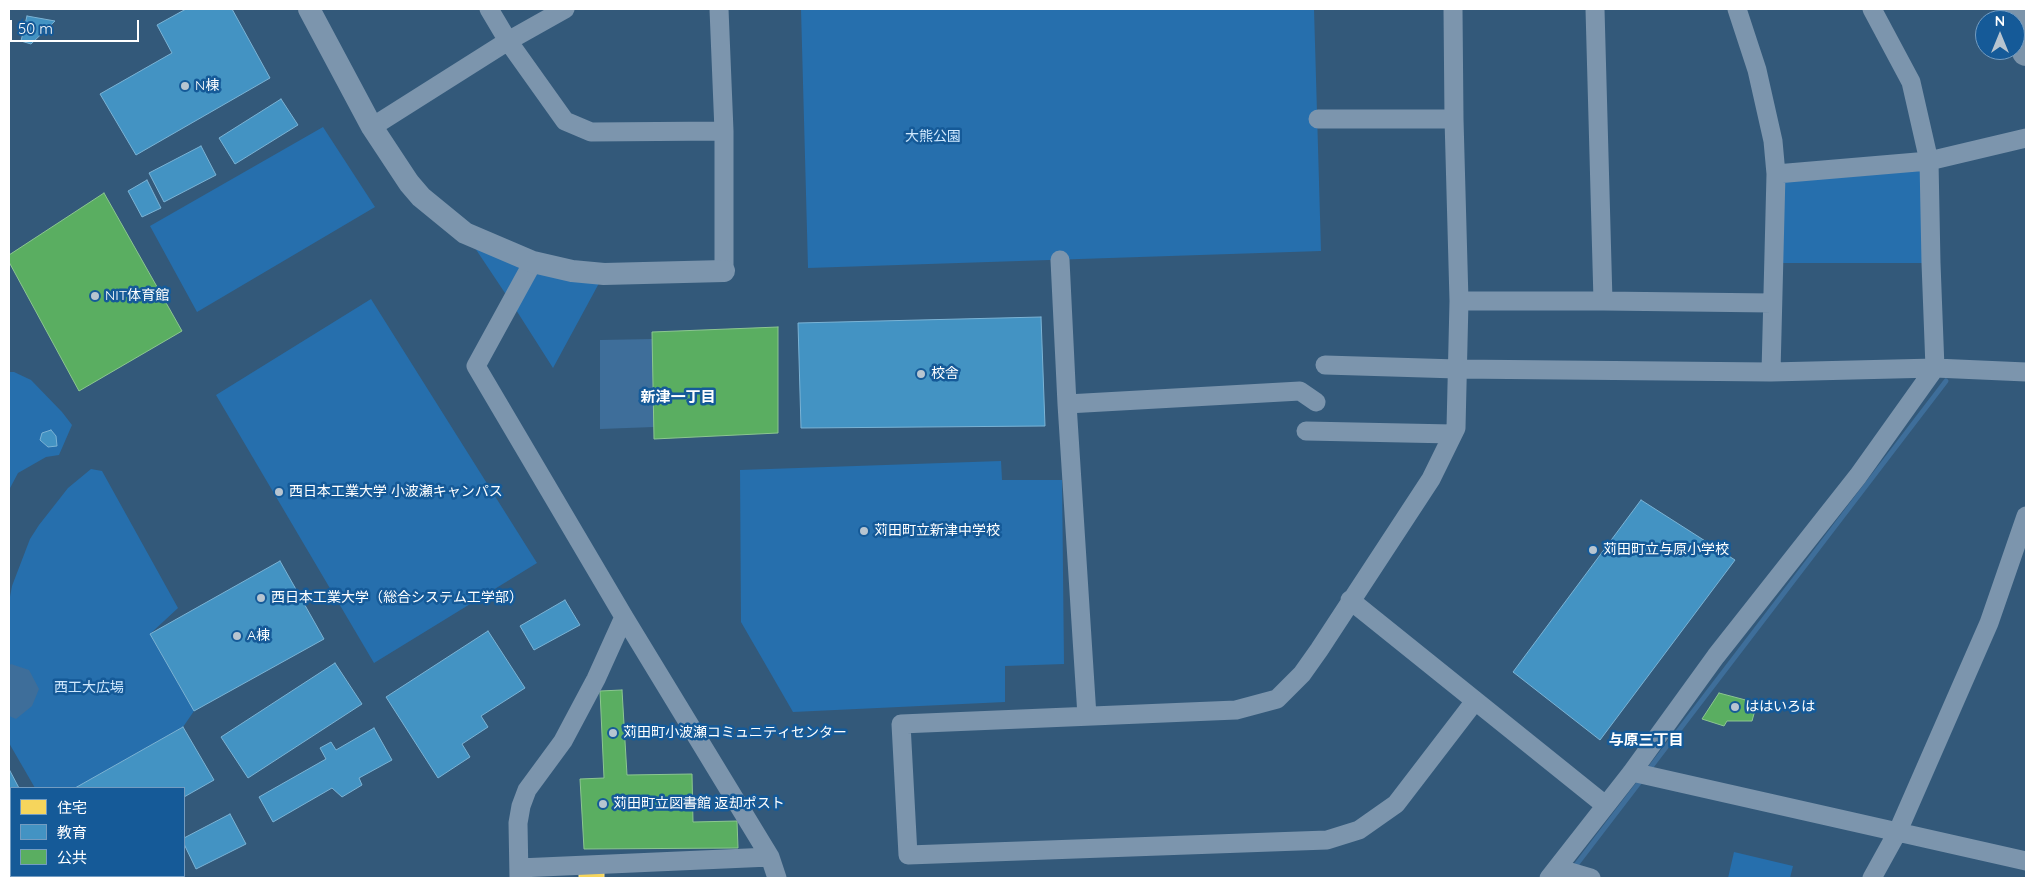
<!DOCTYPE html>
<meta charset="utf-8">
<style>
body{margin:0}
#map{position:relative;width:2035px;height:887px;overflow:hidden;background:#33597a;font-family:Quicksand,"Noto Sans JP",sans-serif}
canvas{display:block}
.frame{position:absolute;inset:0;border:10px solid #fff;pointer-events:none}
.legend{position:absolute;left:10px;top:787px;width:175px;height:90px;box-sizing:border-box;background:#155a98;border:1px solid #739cc1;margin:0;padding:6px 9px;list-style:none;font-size:15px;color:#fff}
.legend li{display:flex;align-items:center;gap:10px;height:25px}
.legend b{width:25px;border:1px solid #739cc1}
.north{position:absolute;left:1975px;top:10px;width:50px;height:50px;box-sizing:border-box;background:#155a98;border:1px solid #739cc1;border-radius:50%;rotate:0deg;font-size:14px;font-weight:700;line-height:20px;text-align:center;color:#fff}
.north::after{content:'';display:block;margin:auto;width:18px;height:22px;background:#b8c5d0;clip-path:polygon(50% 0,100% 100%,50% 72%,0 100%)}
.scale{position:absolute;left:10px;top:20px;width:129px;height:22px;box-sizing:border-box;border:2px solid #fff;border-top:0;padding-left:6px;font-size:15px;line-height:18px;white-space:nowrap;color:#fff;-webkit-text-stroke:4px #155a98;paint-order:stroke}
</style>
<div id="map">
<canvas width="2035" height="887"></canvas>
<div class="frame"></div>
<ul class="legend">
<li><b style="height:14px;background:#f6d55c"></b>住宅</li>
<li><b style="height:14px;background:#4393c3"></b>教育</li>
<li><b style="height:14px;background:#5aae61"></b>公共</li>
</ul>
<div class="north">N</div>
<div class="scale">50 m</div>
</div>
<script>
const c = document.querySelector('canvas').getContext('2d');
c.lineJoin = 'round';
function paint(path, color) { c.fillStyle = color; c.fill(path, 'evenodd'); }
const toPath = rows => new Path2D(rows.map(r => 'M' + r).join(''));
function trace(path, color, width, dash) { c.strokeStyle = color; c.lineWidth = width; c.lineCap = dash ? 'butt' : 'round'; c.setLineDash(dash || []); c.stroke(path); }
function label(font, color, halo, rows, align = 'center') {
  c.font = font + ' Quicksand,"Noto Sans JP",sans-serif'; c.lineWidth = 5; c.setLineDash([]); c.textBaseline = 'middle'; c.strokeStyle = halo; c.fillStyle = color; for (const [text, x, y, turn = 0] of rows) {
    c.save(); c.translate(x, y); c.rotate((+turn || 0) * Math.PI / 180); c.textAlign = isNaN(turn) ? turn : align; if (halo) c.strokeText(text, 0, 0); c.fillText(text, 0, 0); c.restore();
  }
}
paint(toPath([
 [801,9,1314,9,1321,251,808,268],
 [323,127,375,207,197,312,150,226],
 [1929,161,1931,263,1773,263,1776,174],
 [465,233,604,274,553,368,511,302],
 [371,299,537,563,374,663,216,395],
 [9,372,14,372,31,380,62,412,72,425,59,455,46,457,18,473,9,490],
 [1001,461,1002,480,1062,480,1064,664,1005,666,1005,702,793,712,741,622,740,470],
 [91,469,102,471,178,608,150,634,194,711,183,727,75,788,35,788,9,743,9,602,12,586,30,539,39,525,68,488],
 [1734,852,1793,866,1790,878,1728,878]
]), '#266fad');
paint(toPath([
 [653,339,654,427,600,429,600,340],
 [11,664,29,670,39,689,32,706,16,719,9,716,9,666]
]), '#3e6e9a');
const homes = toPath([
 [579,873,604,873,604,878,579,878,579,873]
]);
paint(homes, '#f6d55c');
trace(homes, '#f9e28d', 1);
const schools = toPath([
 [186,9,232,9,270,78,136,155,100,94,172,53,157,25,186,9],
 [27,16,55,21,31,44,21,41,27,16],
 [281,99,298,125,235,164,219,138,281,99],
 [201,146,216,175,164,202,149,173,201,146],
 [147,180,161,208,142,217,128,191,147,180],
 [1041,317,1045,426,801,428,798,323,1041,317],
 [51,430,56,436,57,446,48,447,40,440,42,433,51,430],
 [1641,500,1735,560,1600,740,1513,672,1641,500],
 [280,561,324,639,194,711,150,634,280,561],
 [565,600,580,625,534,650,520,626,565,600],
 [488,631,525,688,481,716,488,727,462,744,470,757,438,778,386,697,488,631],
 [335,663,362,704,248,778,221,737,335,663],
 [183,727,214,780,184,797,184,788,75,788,183,727],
 [374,728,392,760,359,778,362,785,342,797,332,788,273,822,259,797,326,759,320,748,331,742,336,750,374,728],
 [9,769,19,788,11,788,11,852,9,854,9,769],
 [230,814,246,844,196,869,184,844,184,838,230,814],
 [154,876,177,876,173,878,155,878,154,876]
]);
paint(schools, '#4393c3');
trace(schools, '#7bb3d5', 1);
const public = toPath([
 [104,193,182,331,79,391,9,262,9,255,104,193],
 [778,327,778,433,654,439,652,332,778,327],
 [622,690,627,775,692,774,693,822,737,821,738,848,584,849,580,779,604,778,600,691,622,690],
 [1719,693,1757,703,1752,721,1727,721,1724,726,1702,719,1719,693]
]);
paint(public, '#5aae61');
trace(public, '#8cc690', 1);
trace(toPath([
 [1647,772,1946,381],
 [1573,869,1642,779]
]), '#3e6e9a', 5);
trace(toPath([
 [489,9,508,41,565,121,591,132,724,131],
 [719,9,724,131,724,271],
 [1453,9,1454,119,1459,301,1456,428,1431,479,1319,650,1302,674,1277,699,1236,710,901,724,908,855,1327,840,1359,830,1396,804,1475,701],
 [1595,9,1603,301],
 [1737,9,1757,70,1773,141,1776,174,1771,372],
 [1318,119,1454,119],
 [372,127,508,41,565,9],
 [1776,174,1929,161,2026,138],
 [1060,260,1067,404,1087,716],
 [533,262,476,366,624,617,770,857,777,878],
 [1459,301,1603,301,1772,303],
 [1325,365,1457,369,1771,372,1935,368,2026,372],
 [1067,404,1300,391,1316,402],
 [1306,431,1453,434],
 [1350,600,1605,805],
 [1632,772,2026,861],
 [519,868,770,857],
 [1557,868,1591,878],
 [519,878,518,823,521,806,527,790,563,741,596,679,624,617],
 [1549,878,1632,772,1716,656,1858,476,1935,368,1931,263,1929,161,1911,82,1872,9],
 [1872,878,1898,831,1989,623,2026,516]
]), '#7c95ad', 19);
trace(toPath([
 [309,9,372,127,409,183,421,197,465,233,533,262,572,271,604,274,724,271]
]), '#7c95ad', 22);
trace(toPath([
 [2015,9,2026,52]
]), '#7c94aa', 28);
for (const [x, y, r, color] of [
 [185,86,5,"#b8c5d0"],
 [95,296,5,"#b8c5d0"],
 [921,374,5,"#b8c5d0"],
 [279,492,5,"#b8c5d0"],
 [864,531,5,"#b8c5d0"],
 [1593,550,5,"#b8c5d0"],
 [261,598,5,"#b8c5d0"],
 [237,636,5,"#b8c5d0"],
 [1735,707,5,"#b8c5d0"],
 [613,733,5,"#b8c5d0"],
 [603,804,5,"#b8c5d0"]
]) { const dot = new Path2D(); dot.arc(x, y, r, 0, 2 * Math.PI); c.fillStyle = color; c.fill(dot); trace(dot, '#155a98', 2); }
label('14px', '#fff', '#155a98', [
 ["N棟",195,86],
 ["NIT体育館",105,296],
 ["校舎",931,374],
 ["西日本工業大学 小波瀬キャンパス",289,492],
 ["苅田町立新津中学校",874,531],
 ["苅田町立与原小学校",1603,550],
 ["西日本工業大学（総合システム工学部）",271,598],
 ["A棟",247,636],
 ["ははいろは",1745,707],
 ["苅田町小波瀬コミュニティセンター",623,733],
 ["苅田町立図書館 返却ポスト",613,804]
], 'left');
label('14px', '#cfe8fd', '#155a98', [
 ["大熊公園",933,137],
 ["西工大広場",89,688]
]);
label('bold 15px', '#fff', '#155a98', [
 ["新津一丁目",678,397],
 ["与原三丁目",1646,740]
]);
</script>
